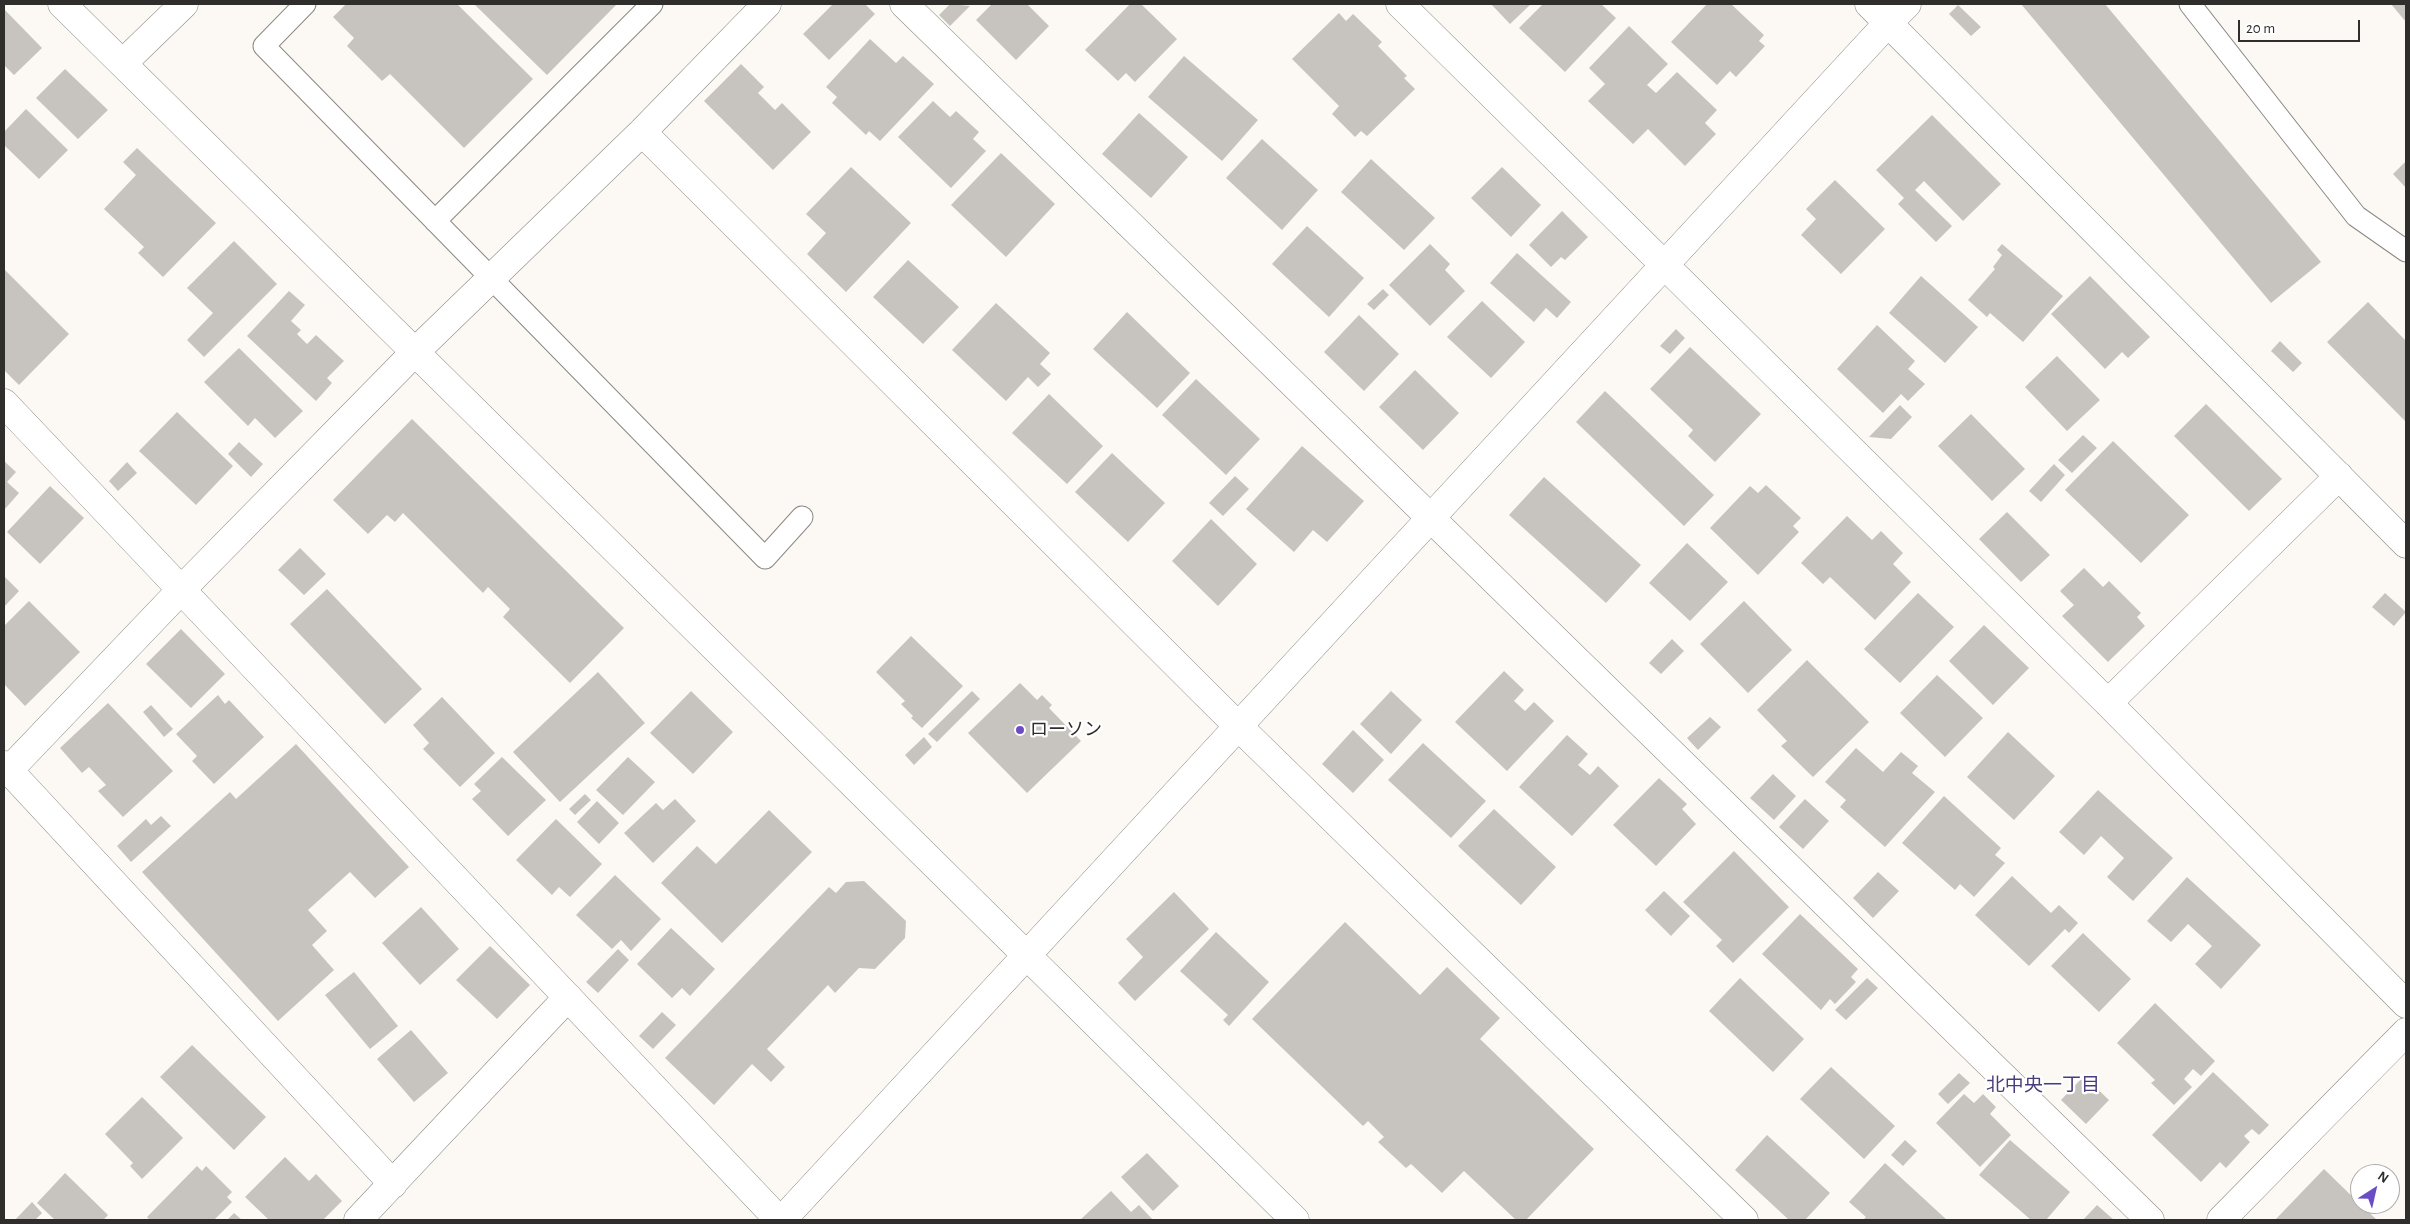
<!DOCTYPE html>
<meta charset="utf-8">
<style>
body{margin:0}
#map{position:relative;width:2410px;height:1224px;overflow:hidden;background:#fcf9f4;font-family:"Alegreya Sans",sans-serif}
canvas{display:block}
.frame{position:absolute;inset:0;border:5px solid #302e2d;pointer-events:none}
.north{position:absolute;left:2350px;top:1164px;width:50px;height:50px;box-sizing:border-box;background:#fff;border:1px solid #acabab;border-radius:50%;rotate:35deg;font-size:14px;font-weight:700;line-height:20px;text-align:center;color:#302e2d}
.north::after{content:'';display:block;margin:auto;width:18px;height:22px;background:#6b4cc5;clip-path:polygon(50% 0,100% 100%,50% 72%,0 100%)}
.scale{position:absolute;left:2238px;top:20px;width:122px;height:22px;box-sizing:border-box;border:2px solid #302e2d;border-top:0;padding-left:6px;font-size:15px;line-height:18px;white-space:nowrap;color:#302e2d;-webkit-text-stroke:4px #fff;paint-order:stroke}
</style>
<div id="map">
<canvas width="2410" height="1224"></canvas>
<div class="frame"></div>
<div class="north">N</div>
<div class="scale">20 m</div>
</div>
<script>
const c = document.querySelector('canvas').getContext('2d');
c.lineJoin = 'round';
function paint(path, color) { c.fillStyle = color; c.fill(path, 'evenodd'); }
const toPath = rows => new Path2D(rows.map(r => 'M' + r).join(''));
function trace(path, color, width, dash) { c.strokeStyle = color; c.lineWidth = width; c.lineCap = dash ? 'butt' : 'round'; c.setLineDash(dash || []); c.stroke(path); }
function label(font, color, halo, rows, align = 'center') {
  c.font = font + ' "Alegreya Sans","Noto Sans JP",sans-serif'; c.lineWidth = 4.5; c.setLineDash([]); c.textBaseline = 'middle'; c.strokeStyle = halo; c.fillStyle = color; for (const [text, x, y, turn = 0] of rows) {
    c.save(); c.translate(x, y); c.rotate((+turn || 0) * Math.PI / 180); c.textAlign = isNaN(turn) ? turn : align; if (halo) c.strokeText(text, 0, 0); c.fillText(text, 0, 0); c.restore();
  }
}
paint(toPath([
 [346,4,457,4,533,79,464,148,390,74,382,81,347,46,354,38,333,17],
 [474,4,617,4,547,75],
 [833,4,865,4,875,14,829,60,803,34],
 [950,4,970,6,950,26,939,15],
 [992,4,1027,4,1049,26,1016,60,976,20],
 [1130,4,1141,4,1177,39,1135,82,1126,73,1118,81,1085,50],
 [1491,4,1531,4,1510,24],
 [1543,4,1601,4,1616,18,1565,72,1519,28],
 [1707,4,1731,4,1764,35,1759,41,1765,46,1736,77,1730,71,1717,85,1671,42],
 [2021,4,2105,4,2321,262,2271,303],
 [2391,4,2406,4,2406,22],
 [1958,5,1981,27,1971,36,1949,14],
 [4,9,42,48,14,75,4,65],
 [1339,13,1346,21,1353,14,1382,42,1378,46,1407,76,1404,78,1415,89,1367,136,1361,131,1355,137,1332,114,1339,106,1292,59],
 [1629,26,1668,64,1647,85,1656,93,1677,72,1717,110,1705,123,1716,134,1685,166,1648,129,1633,144,1588,101,1605,84,1589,68],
 [870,39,896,63,903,56,934,84,880,141,869,131,866,135,832,103,837,97,826,87],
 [1184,56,1258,120,1222,161,1148,97],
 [741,64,764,87,758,93,775,110,782,103,811,132,773,170,704,101],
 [65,69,108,110,78,139,36,98],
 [933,101,950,117,956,111,979,132,973,139,986,151,951,188,898,137],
 [26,109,68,150,39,179,4,145,4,132],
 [1139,113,1188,157,1151,198,1102,154],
 [1932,115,2001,184,1963,221,1924,181,1915,190,1952,226,1936,242,1898,204,1904,198,1876,170],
 [1262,139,1318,190,1282,230,1226,178],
 [137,148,216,223,163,277,138,253,144,247,104,209,136,175,123,162],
 [1001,153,1055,204,1006,257,951,205],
 [1371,159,1435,218,1404,250,1341,192],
 [2406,161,2406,188,2393,174],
 [851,167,911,223,846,292,807,254,826,233,806,214],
 [1502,167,1541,205,1511,237,1471,198],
 [1835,180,1885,229,1841,274,1801,235,1816,219,1806,209],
 [1562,211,1588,237,1565,260,1561,257,1551,267,1529,245],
 [1307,226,1364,278,1329,317,1272,264],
 [234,241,277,284,204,357,187,340,213,313,187,288],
 [1430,244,1450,264,1445,270,1465,291,1430,326,1389,285],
 [2002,244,2063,296,2023,342,1990,313,1987,317,1968,300,1995,269,1993,267,2002,255,1997,250],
 [1517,253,1571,302,1557,318,1546,308,1534,322,1490,283],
 [908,260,959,307,923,344,873,297],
 [4,269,69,334,19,385,4,370],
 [1921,276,1978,327,1945,363,1889,313],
 [2090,276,2150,337,2128,358,2122,352,2105,369,2051,314],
 [1383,289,1389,295,1374,310,1367,304],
 [289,291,305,305,291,321,301,330,297,334,307,344,316,335,344,361,327,378,332,383,316,401,247,336],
 [1482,301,1525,342,1491,378,1447,337],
 [2368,302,2406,341,2406,422,2327,342],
 [996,303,1050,353,1040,364,1051,374,1038,387,1028,377,1006,401,952,350],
 [1127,312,1190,373,1157,408,1093,349],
 [1359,315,1399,354,1364,391,1324,352],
 [1877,325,1915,361,1908,369,1925,384,1908,401,1901,394,1883,413,1837,369],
 [1676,329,1685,338,1670,354,1660,346],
 [2280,341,2302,363,2293,372,2271,351],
 [1690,347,1761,414,1715,462,1688,436,1693,430,1650,389],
 [239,348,303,411,275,438,255,418,248,426,204,382],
 [2057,356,2100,400,2067,431,2025,387],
 [1415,370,1459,413,1423,450,1379,407],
 [1196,379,1260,439,1226,475,1162,415],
 [1605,391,1714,495,1684,526,1576,422],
 [1049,394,1103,446,1067,484,1012,433],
 [2206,404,2282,479,2249,511,2174,436],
 [1900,405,1912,417,1891,439,1869,437],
 [177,412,233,466,196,505,139,451],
 [1971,414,2025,469,1992,501,1938,446],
 [412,419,624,628,570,683,503,617,510,609,488,587,483,593,403,513,395,522,387,515,368,534,333,500],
 [2083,435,2097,448,2072,473,2058,460],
 [2113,441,2189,515,2141,563,2065,490],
 [239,442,263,464,251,477,228,454],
 [1302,446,1364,501,1327,542,1313,530,1294,552,1246,509],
 [1112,453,1165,503,1128,542,1075,492],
 [4,461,16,472,7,482,19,493,4,510],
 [127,462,137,473,118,491,109,481],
 [2054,464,2065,475,2041,502,2029,491],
 [1235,476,1249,489,1223,516,1209,503],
 [1544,477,1641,565,1606,603,1509,515],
 [1766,485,1801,518,1793,526,1799,532,1758,575,1710,528,1750,486,1758,493],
 [50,486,84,518,40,564,7,532],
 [2007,512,2050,555,2021,582,1979,539],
 [1847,516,1872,540,1881,531,1903,553,1893,564,1911,582,1875,620,1830,577,1823,584,1801,563],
 [1211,519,1257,564,1218,606,1172,561],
 [1687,543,1728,582,1690,621,1649,583],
 [300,548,326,574,304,595,278,570],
 [2084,568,2103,587,2109,581,2141,613,2137,617,2145,626,2108,662,2062,616,2074,605,2060,591],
 [4,576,19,591,4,607],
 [327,589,422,689,385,724,290,624],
 [1918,593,1954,627,1900,683,1864,649],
 [2385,593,2406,612,2394,626,2372,607],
 [29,601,80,652,25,706,4,684,4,626],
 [1744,601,1792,650,1748,693,1700,644],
 [1984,625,2029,668,1993,705,1949,661],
 [181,629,225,674,191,708,146,664],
 [911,636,963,686,922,728,911,718,913,716,901,704,905,701,876,672],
 [1672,639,1684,651,1661,674,1649,663],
 [1807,660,1869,722,1813,777,1781,746,1787,741,1757,710],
 [1504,671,1524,690,1514,701,1525,711,1534,702,1554,721,1507,771,1455,722],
 [598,672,645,723,560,802,513,752],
 [1937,675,1983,718,1945,757,1900,713],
 [1020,683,1037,700,1042,695,1052,705,1049,708,1081,741,1027,793,968,733],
 [691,691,733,732,693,774,650,733],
 [972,691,980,699,937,742,928,734],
 [1391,691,1422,720,1391,754,1360,724],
 [218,695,225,704,229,700,264,737,214,784,192,761,197,756,176,734],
 [442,697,495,753,460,787,423,749,429,743,413,725],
 [108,703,173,771,123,817,98,791,106,785,89,767,82,773,60,748],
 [151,705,173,729,164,737,143,712],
 [1710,717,1721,727,1698,750,1687,738],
 [1353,730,1384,760,1353,793,1322,764],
 [2008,732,2055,776,2014,820,1967,777],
 [1567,735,1588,754,1578,765,1590,775,1598,766,1619,786,1572,836,1519,787],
 [924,737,932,747,914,765,905,755],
 [1423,743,1486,801,1451,838,1388,780],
 [296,744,409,867,375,898,350,872,308,910,327,931,312,945,334,970,278,1021,142,872,230,792,236,799],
 [1856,748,1883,772,1901,752,1918,766,1912,773,1935,792,1885,847,1840,807,1846,800,1825,782],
 [502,757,546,800,508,836,472,799,481,791,474,784],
 [628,757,655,782,623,815,596,790],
 [1773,774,1796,796,1774,820,1750,798],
 [1659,778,1687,804,1682,809,1696,824,1656,866,1613,825],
 [2098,790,2173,858,2133,901,2107,877,2124,858,2101,836,2084,855,2059,832],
 [585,794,591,800,575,815,569,809],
 [1944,796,2001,848,1995,855,2005,863,1974,897,1960,884,1955,890,1902,843],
 [675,799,696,821,653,863,624,833,656,803,663,810],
 [1805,799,1829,821,1803,849,1779,827],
 [597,801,619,823,599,844,577,822],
 [1494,809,1556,867,1521,905,1458,846],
 [769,810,812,852,722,943,661,883,697,846,716,864],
 [161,816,171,826,131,862,117,846,146,819,151,825],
 [556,819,602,864,570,897,559,887,552,895,516,860],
 [1734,851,1789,907,1733,963,1716,946,1722,940,1683,902],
 [1878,872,1899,891,1873,918,1853,898],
 [615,875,661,919,631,951,621,940,612,949,576,915],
 [2012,876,2051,913,2059,905,2078,923,2069,933,2065,929,2029,966,1975,915],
 [2187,877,2261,945,2221,989,2195,964,2212,946,2188,924,2171,942,2147,921],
 [864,881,906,921,905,938,875,969,859,968,835,993,828,985,767,1049,785,1067,771,1082,752,1064,714,1105,665,1058,829,887,836,893,846,882],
 [1664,891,1690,916,1671,936,1645,910],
 [1174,892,1209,929,1135,1001,1118,983,1143,957,1126,939],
 [421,907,459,949,420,985,382,943],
 [1800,914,1858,969,1851,977,1856,982,1835,1004,1830,999,1821,1010,1762,954],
 [1345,922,1420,995,1447,967,1500,1018,1480,1039,1594,1149,1526,1220,1516,1220,1464,1171,1442,1193,1411,1164,1406,1168,1378,1142,1384,1137,1368,1121,1363,1126,1252,1019],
 [671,928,715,969,690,996,682,988,672,998,637,964],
 [1216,932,1269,982,1229,1026,1223,1020,1228,1015,1180,971],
 [2083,933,2131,979,2099,1012,2051,966],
 [490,946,530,985,497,1019,456,980],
 [618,949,629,960,598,993,586,982],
 [354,972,398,1026,370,1049,325,995],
 [1740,978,1804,1039,1773,1072,1709,1011],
 [1867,978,1878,988,1846,1020,1835,1010],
 [2155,1003,2215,1061,2201,1076,2193,1069,2184,1079,2192,1087,2174,1105,2151,1083,2155,1080,2117,1043],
 [662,1012,676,1025,653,1049,639,1036],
 [411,1030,448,1073,414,1102,377,1059],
 [192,1045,266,1117,234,1150,160,1077],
 [1831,1067,1895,1126,1864,1159,1800,1099],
 [2213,1072,2269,1125,2259,1135,2252,1129,2244,1136,2250,1142,2226,1168,2220,1162,2201,1182,2152,1135],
 [1959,1073,1970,1083,1948,1104,1938,1094],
 [2084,1076,2109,1100,2086,1124,2061,1100],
 [1964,1094,1974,1103,1983,1094,1996,1107,1990,1114,2011,1135,1980,1167,1936,1123],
 [142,1097,183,1138,142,1179,130,1166,133,1163,105,1134],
 [1767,1135,1830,1193,1805,1220,1789,1220,1735,1170],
 [1905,1140,1917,1151,1903,1166,1891,1155],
 [2010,1140,2070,1192,2046,1220,2031,1220,1979,1175],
 [1147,1153,1179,1186,1153,1211,1121,1177],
 [285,1157,309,1181,316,1174,342,1201,323,1220,269,1220,245,1197],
 [1885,1163,1947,1220,1863,1220,1866,1217,1849,1202],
 [197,1166,202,1171,206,1166,232,1192,227,1197,232,1202,214,1220,150,1220,147,1217],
 [2324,1169,2360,1204,2377,1220,2275,1220],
 [65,1173,108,1215,103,1220,55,1220,37,1203],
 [1111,1191,1131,1212,1139,1205,1153,1220,1080,1220],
 [32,1202,42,1213,35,1220,15,1220],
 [2097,1205,2114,1220,2083,1220],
 [234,1213,242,1220,227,1220]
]), '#c7c4c0');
const service = toPath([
 [305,4,264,46,765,558,802,517],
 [2190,4,2356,216,2406,251],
 [435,221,652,4]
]);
const minor = toPath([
 [904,4,2150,1220],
 [1400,4,2108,703,2406,1004],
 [1869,4,2406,544],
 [1888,23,1907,4],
 [123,63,184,4],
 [642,132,1239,727,1744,1220],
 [4,403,779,1220],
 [2108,703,2339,476],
 [4,765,393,1184],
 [9,770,182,589,415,352,642,132,767,4],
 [358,1220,568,997],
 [2221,1220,2406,1032]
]);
const tertiary = toPath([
 [62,4,1295,1220],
 [782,1220,1888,23]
]);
trace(service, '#8b8884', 23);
trace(minor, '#8b8884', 29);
trace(tertiary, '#8b8884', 29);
trace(service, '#fff', 21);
trace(minor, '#fff', 28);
trace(tertiary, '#fff', 28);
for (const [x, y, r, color] of [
 [1020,730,5,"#6b4cc5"]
]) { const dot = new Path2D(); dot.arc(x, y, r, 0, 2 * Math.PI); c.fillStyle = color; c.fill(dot); trace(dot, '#fff', 2); }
label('18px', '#302e2d', '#fff', [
 ["ローソン",1030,730]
], 'left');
label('19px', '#4a3d7b', '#fff', [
 ["北中央一丁目",2043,1085]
]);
</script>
